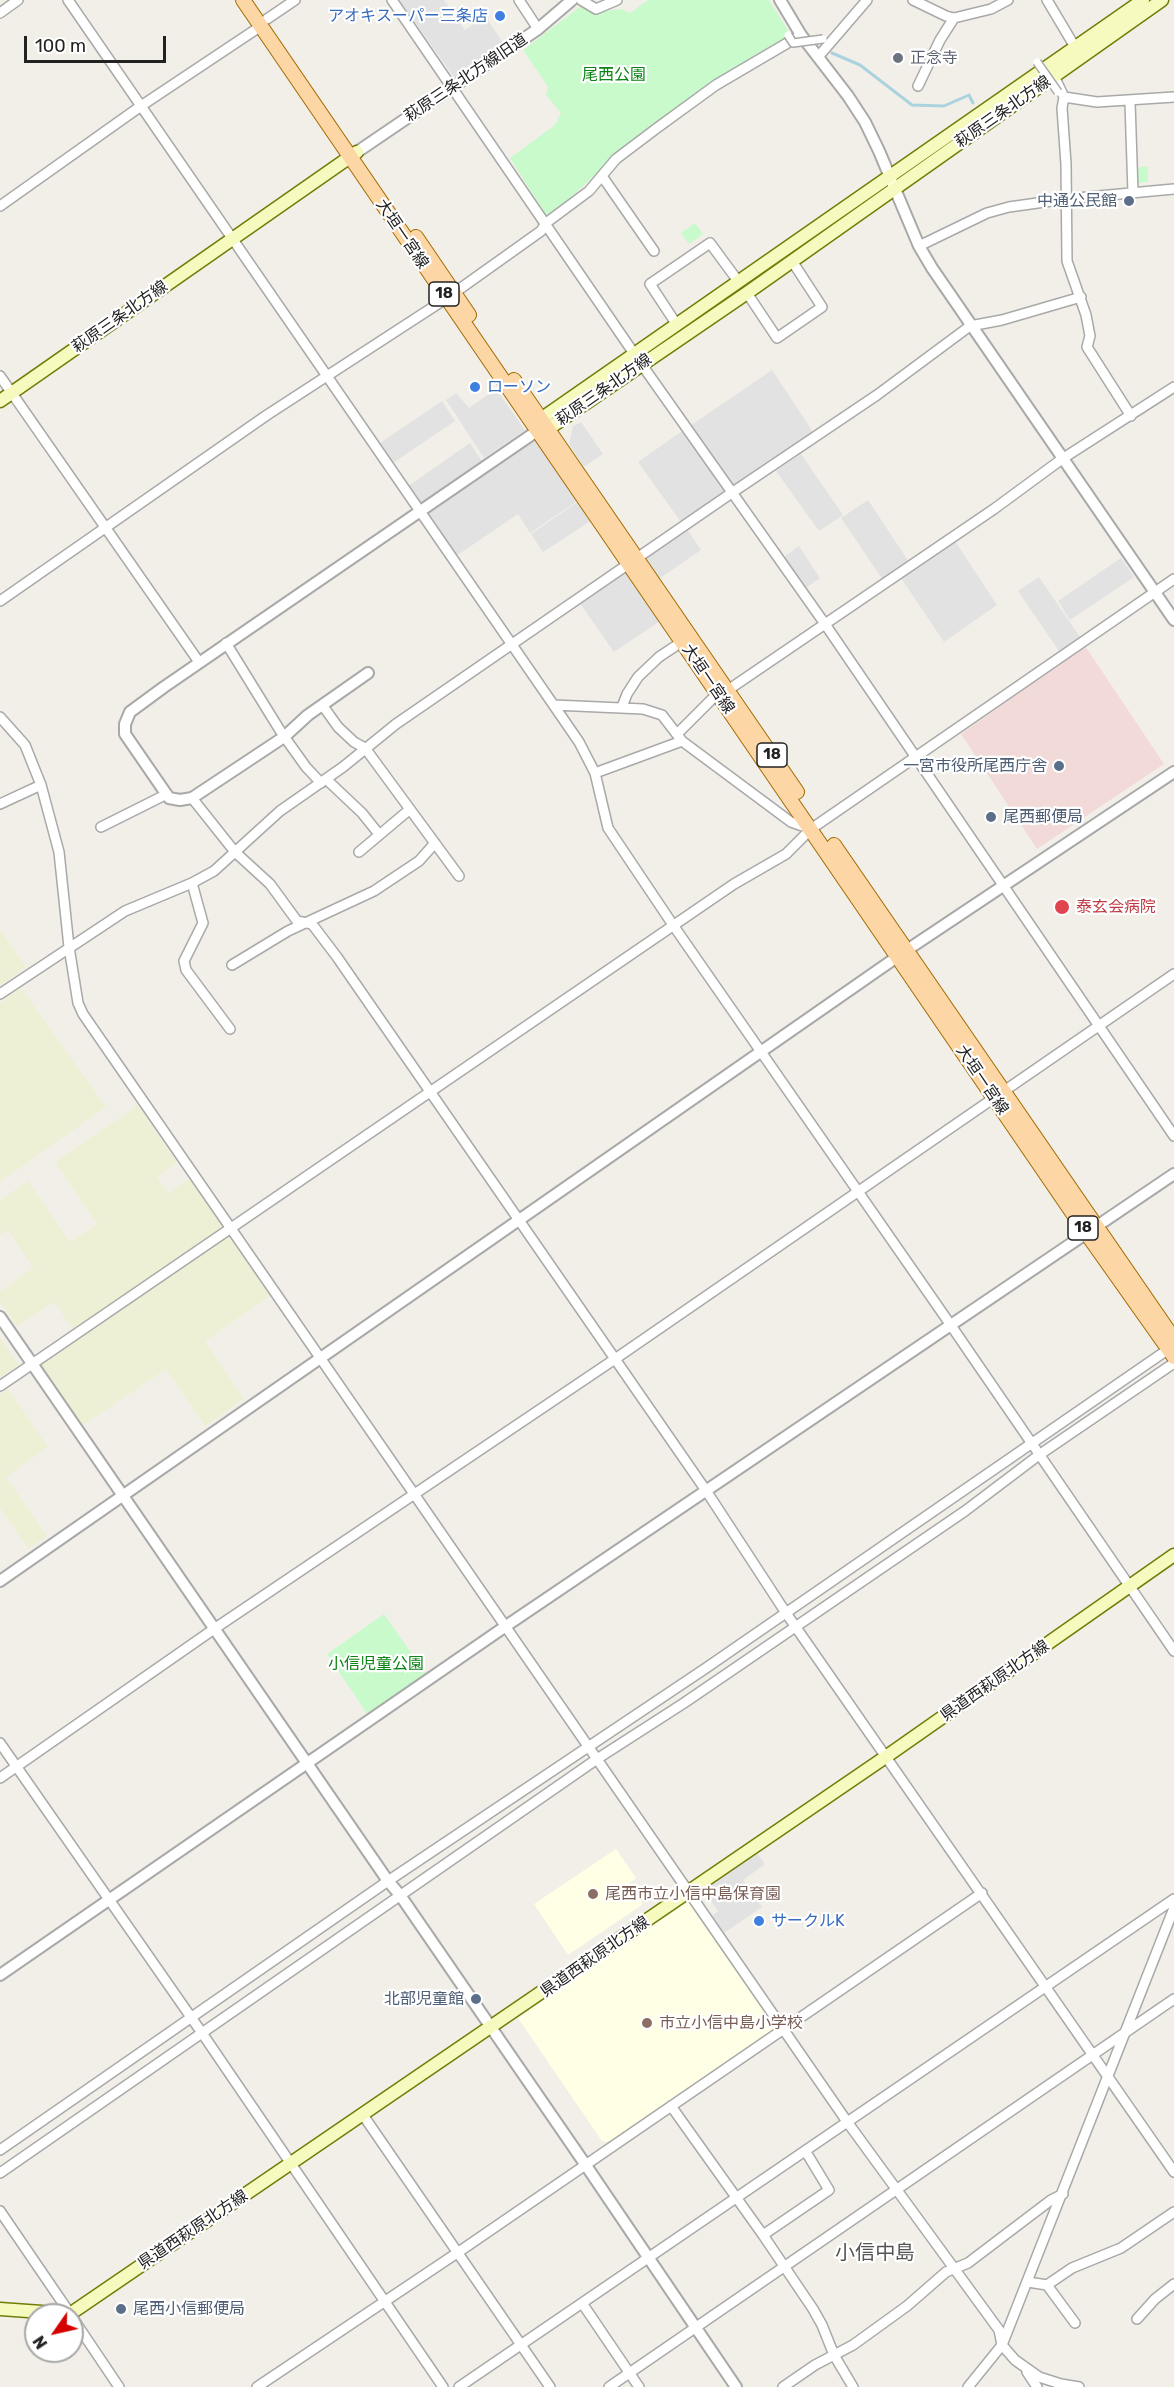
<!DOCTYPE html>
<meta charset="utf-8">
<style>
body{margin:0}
#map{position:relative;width:1174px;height:2387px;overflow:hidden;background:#f2efe9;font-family:Rubik,sans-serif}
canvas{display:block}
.north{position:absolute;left:24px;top:2303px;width:60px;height:60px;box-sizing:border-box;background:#fff;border:2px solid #a7a7a7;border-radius:50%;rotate:236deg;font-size:16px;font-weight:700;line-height:24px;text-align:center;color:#222}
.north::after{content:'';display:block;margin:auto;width:21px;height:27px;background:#d40000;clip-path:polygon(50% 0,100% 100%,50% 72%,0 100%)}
.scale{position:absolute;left:24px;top:36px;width:142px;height:27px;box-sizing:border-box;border:3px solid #222;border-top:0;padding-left:8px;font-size:18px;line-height:21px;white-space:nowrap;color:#222;-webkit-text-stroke:4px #fff;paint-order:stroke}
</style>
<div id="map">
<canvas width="1174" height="2387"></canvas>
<div class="north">N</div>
<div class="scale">100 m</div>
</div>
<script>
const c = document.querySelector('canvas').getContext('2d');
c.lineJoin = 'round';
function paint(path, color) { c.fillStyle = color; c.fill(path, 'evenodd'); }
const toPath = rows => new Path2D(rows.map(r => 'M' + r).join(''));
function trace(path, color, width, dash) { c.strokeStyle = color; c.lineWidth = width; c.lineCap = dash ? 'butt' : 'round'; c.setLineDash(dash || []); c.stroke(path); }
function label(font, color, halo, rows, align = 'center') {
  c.font = font + ' Rubik,"Noto Sans JP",sans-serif'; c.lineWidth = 4.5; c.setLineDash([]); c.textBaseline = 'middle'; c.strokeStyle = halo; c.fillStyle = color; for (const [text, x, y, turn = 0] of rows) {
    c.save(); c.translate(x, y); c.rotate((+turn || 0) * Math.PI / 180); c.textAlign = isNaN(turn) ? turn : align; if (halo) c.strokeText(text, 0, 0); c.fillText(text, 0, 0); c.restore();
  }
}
paint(toPath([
 [1085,646,1164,764,1037,849,961,734]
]), '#f2dad9');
paint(toPath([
 [616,1849,636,1878,629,1883,643,1904,568,1955,534,1904],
 [689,1901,777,2027,608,2142,602,2141,518,2018]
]), '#ffffe5');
paint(toPath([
 [0,929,26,967,0,986],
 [21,988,106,1107,0,1182,0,1003],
 [138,1105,177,1163,157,1177,168,1193,191,1178,225,1227,74,1331,54,1302,17,1326,0,1302,0,1291,33,1268,8,1230,0,1235,0,1200,28,1181,70,1242,97,1224,55,1162],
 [229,1236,270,1296,205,1341,244,1399,205,1426,166,1369,82,1426,40,1365],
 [0,1337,19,1365,0,1378],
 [8,1389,48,1447,6,1477,47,1536,28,1549,0,1508,0,1394]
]), '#eef0d5');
paint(toPath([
 [648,0,769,0,791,35,726,72,605,166,548,218,510,158,555,125,561,113,546,95,548,87,523,50,581,6,592,12,622,9,630,13],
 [1148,166,1148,182,1136,183,1136,168],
 [695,223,703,234,689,244,681,233],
 [384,1614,426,1674,368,1715,327,1654]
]), '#c8facc');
paint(toPath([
 [399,0,444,0,465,30,485,16,505,46,456,80],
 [772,370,813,432,737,484,728,484,690,426],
 [496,389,525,430,484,458,446,400,456,393,469,408],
 [442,401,455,421,393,463,380,443],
 [581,422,603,454,584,467,569,444,573,426],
 [685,429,725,487,724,493,681,522,638,462],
 [539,441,579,500,530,533,518,514,456,556,428,514,532,442],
 [470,443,484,464,423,505,418,503,407,487],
 [801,454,843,515,819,531,776,471],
 [868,500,909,562,883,580,841,518],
 [579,501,592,520,543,552,531,534],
 [687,529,701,550,659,579,645,559],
 [955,541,997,605,944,642,901,578],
 [799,546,820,578,804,589,781,559],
 [1121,558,1134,577,1070,620,1058,601],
 [630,570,663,619,614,652,579,602,624,571],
 [1039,577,1080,637,1059,651,1018,591],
 [756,1852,765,1864,743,1880,762,1907,724,1933,712,1916,718,1911,703,1890]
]), '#e2e2e2');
trace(toPath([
 [832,53,860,65,912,105,944,106,969,95,973,103]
]), '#aad3df', 3);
const minor = toPath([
 [68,0,579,742,595,773,608,828,673,925,950,1324,1174,1651],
 [392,0,635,355,825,624,1174,1136],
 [519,0,538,29],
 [581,0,596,9,617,0],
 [913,0,946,16,954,18,991,9,1008,0],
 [1047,0,1075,47],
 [0,13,18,0],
 [267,19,295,0],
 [818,57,867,0],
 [1054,76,1064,97,1062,108,1066,164,1067,261,1086,315,1090,336,1087,347,1131,416],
 [918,86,940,40,954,18],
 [1064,97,1097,102,1174,97],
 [1130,102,1133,193],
 [602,176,654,251],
 [0,206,141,106,261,26],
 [919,246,987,213,1009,207,1066,199,1174,189],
 [747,293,777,338,822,307,792,261],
 [677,325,650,284,710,243,738,281],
 [0,376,199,662],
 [0,601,267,415,447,298,541,231,546,223,589,191,616,159,657,128,716,85,801,35],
 [226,643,281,732,306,767,321,783],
 [323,706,338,727,354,742,365,748,459,876],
 [622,707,627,694,638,677,659,657,683,641],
 [0,717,25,745,41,785,59,852,69,947,78,1003,83,1014,848,2123,999,2330,1002,2345,1015,2360,1039,2377,1061,2384,1079,2387],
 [677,734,718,693,728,690,994,509,1062,459,1174,387],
 [595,773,682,741],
 [326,779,362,813,378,833],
 [192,798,235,852,270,884,297,921,312,924,337,957,707,1492,786,1613,1174,2172],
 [0,804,41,785],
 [101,827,167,794],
 [811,829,1174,579],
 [359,852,409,810],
 [192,883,203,923,184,961,186,970,230,1029],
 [232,965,288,931,374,891,419,861,435,843],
 [0,994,125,911,192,883,214,871,280,811,343,767,396,724,733,492,877,395,970,326,1002,320,1081,297],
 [0,1386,734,884,786,854,811,829,791,822,682,741,662,715,643,709,554,705],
 [0,1743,202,2033,443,2387],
 [0,1778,214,1629,615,1359,1174,974],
 [671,2106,763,2235,813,2309,822,2325,834,2355,853,2387],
 [363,2115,550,2387],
 [0,2150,388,1881,706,1668,1173,1346],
 [0,2173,597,1759,684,1703,965,1511,1039,1455,1174,1363],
 [0,2211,71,2315],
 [763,2235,829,2190,806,2152],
 [1028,2282,1047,2285,1075,2323],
 [1047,2285,1072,2268,1121,2248,1174,2212],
 [582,2303,639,2387],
 [72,2317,119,2387],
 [1137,2319,1155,2299,1174,2284],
 [1027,2372,1037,2387],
 [257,2387,463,2249,982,1893],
 [459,2387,1174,1899],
 [609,2387,1174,1999],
 [783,2387,815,2365,853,2345,907,2306,946,2272,968,2263,1051,2200,1063,2194],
 [968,2387,1002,2345,1174,1908]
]);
const tertiary = toPath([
 [780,0,801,35,848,96,865,122,879,151,919,246,932,268,1174,620],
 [357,152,538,29,572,0],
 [368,673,308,715,284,737,192,798,180,800,169,798,125,734,125,724,130,712,164,687,537,431],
 [0,1317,388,1881,400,1895,585,2164,736,2387],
 [0,1581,907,950,1174,772],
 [0,1975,506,1626,1174,1174]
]);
const secondary = toPath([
 [1143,0,541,419,537,431,548,429,747,293,1162,0],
 [0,401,357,152],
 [0,2309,70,2314,887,1756,1174,1555]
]);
const primary = toPath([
 [243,0,1087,1234,1174,1357],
 [416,237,469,315],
 [514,380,797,792],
 [834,845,1174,1339]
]);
trace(minor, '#a9a9a9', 12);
trace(tertiary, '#a9a9a9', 14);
trace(secondary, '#707d05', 15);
trace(primary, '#a06b00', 16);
trace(minor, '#fff', 9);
trace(tertiary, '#fff', 10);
trace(secondary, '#f7fabf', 12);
trace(primary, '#fcd6a4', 14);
const pedestrianBridge = toPath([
 [788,35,793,43,823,39],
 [1037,62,1058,92]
]);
trace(pedestrianBridge, '#a9a9a9', 10, []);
trace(pedestrianBridge, '#fff', 7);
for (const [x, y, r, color] of [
 [500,16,6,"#3f7fe0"],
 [898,58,6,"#6b7280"],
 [1129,201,6,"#5c6f8a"],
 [475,387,6,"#3f7fe0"],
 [1059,766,6,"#5c6f8a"],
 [991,817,6,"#5c6f8a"],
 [1062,907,8,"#e0444e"],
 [593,1894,6,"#8d6e63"],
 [759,1921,6,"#3f7fe0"],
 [476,1999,6,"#5c6f8a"],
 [647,2023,6,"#8d6e63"],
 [121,2309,6,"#5c6f8a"]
]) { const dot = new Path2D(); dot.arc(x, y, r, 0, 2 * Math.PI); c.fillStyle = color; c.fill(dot); trace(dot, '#fff', 2); }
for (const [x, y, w] of [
 [444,294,30],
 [772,755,30],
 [1083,1228,30]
]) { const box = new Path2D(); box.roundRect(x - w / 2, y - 12, w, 24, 4.5); c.fillStyle = '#fff'; c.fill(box); trace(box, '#222', 1.5); }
label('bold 15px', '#222', null, [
 ["18",444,294],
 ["18",772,755],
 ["18",1083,1228]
]);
label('16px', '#366cbe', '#fff', [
 ["アオキスーパー三条店",488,16,"right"],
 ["ローソン",487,387],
 ["サークルK",771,1921]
], 'left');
label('16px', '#5b616d', '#fff', [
 ["正念寺",910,58]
], 'left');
label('16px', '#0c8416', '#fff', [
 ["尾西公園",614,75],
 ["小信児童公園",376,1664]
]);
label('16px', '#222', '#fff', [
 ["萩原三条北方線旧道",466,78,-34],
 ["萩原三条北方線",1003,112,-35],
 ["大垣一宮線",402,234,56],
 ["萩原三条北方線",120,317,-35],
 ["萩原三条北方線",604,390,-35],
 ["大垣一宮線",708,679,56],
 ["大垣一宮線",982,1080,56],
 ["県道西萩原北方線",995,1681,-35],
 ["県道西萩原北方線",595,1957,-35],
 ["県道西萩原北方線",193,2230,-34]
]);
label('16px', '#4e5e75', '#fff', [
 ["中通公民館",1117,201],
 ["一宮市役所尾西庁舎",1047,766],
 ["尾西郵便局",1003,817,"left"],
 ["北部児童館",464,1999],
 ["尾西小信郵便局",133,2309,"left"]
], 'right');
label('16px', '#be3a42', '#fff', [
 ["泰玄会病院",1076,907]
], 'left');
label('16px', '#785e54', '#fff', [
 ["尾西市立小信中島保育園",605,1894],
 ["市立小信中島小学校",659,2023]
], 'left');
label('20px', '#555', '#fff', [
 ["小信中島",875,2253]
]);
</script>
